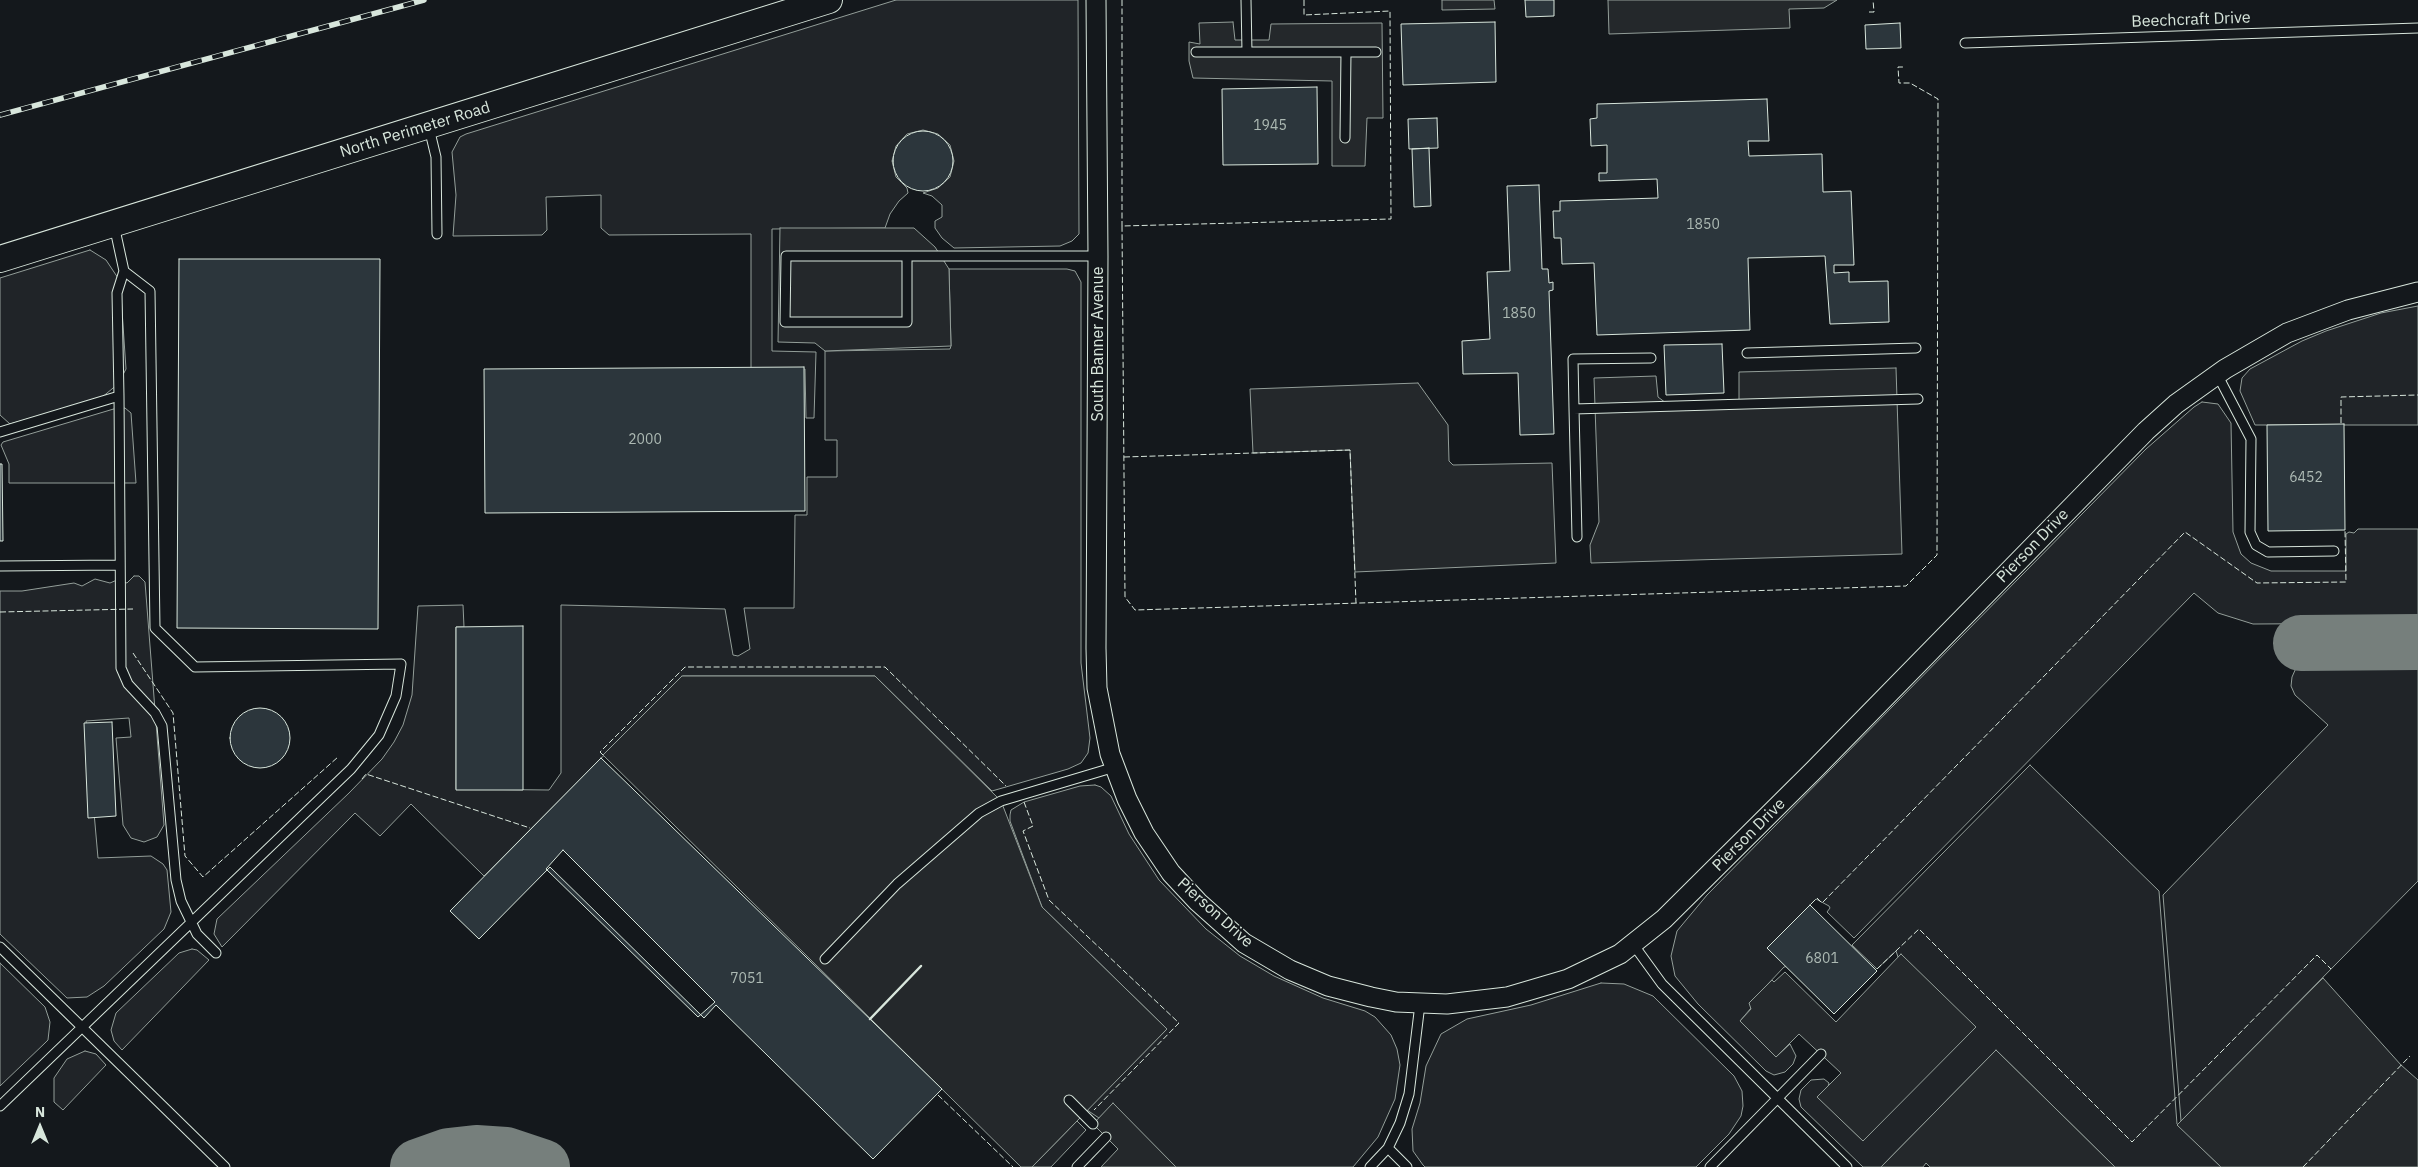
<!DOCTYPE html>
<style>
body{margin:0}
#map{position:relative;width:2418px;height:1167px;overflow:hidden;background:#14181c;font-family:"IBM Plex Sans",sans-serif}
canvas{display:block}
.north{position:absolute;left:15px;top:1102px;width:50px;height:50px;-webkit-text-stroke:4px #14181c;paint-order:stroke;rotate:0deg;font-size:14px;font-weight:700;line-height:20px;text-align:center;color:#d8e6dc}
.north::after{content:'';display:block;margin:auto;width:18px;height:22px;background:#d8e6dc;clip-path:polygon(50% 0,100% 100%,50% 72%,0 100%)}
</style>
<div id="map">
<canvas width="2418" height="1167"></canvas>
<div class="north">N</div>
</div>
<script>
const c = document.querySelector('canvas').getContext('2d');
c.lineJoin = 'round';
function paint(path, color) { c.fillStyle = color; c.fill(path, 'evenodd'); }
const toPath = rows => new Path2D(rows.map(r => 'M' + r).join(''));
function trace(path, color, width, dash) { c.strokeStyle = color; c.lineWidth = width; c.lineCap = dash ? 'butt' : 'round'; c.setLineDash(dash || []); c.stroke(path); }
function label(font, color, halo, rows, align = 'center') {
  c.font = font + ' "IBM Plex Sans",sans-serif'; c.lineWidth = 4; c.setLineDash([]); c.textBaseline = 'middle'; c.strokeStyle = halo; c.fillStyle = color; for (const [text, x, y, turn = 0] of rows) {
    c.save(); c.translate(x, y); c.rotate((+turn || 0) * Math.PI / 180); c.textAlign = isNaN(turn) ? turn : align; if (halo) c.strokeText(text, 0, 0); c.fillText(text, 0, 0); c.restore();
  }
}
const green = toPath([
 [896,0,1078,0,1079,234,1072,241,1060,246,954,248,942,238,935,228,935,221,942,217,942,205,932,196,923,193,938,188,950,177,954,161,950,145,938,134,923,130,907,134,896,146,892,161,896,177,907,188,908,193,899,201,890,214,885,228,772,229,772,351,816,352,814,418,806,418,805,369,751,370,751,234,609,235,601,228,601,195,546,197,547,230,542,235,453,236,456,195,452,152,460,137,466,134,896,0],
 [90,250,106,260,120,281,126,369,118,384,101,398,10,424,0,415,0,278,90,250],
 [949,269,1067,269,1075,271,1081,282,1081,663,1090,738,1088,753,1081,763,1068,769,992,791,875,676,683,676,484,876,411,804,380,836,355,813,222,947,214,934,217,919,349,793,382,759,394,742,403,725,412,695,418,606,463,605,464,627,456,627,456,789,549,790,561,773,561,605,725,609,733,655,738,656,750,649,744,608,794,608,795,515,807,515,807,477,837,477,837,440,825,440,825,351,950,349,951,346,949,269],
 [2418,306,2418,425,2255,425,2240,391,2242,378,2250,369,2302,341,2326,331,2381,313,2418,306],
 [2202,402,2218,404,2231,423,2233,532,2241,554,2251,563,2271,571,2346,571,2346,534,2349,532,2354,533,2358,529,2418,529,2418,623,2253,624,2218,613,2194,593,1854,938,1827,912,1830,908,1829,906,1816,899,1769,946,1789,966,1784,967,1750,1003,1751,1008,1740,1021,1776,1057,1790,1044,1796,1056,1793,1064,1785,1072,1774,1075,1766,1071,1698,1004,1675,976,1671,956,1677,931,1707,895,2146,449,2194,407,2202,402],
 [117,408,125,408,131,413,136,483,9,483,9,464,1,445,3,442,117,408],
 [134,576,139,576,145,582,164,825,157,837,144,842,131,838,123,825,116,738,131,737,129,718,86,721,98,858,151,856,163,864,167,870,171,912,164,929,104,986,87,997,67,998,0,934,0,591,22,591,74,583,82,586,95,579,110,583,117,580,127,583,134,576],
 [2314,662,2418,662,2418,881,2181,1121,2163,895,2328,725,2295,695,2291,686,2292,677,2296,668,2301,664,2314,662],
 [2030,765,2159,891,2177,1124,2221,1167,2115,1167,1996,1050,1881,1167,1863,1167,1801,1107,1799,1099,1801,1090,1811,1080,1824,1079,1829,1083,1828,1087,1818,1097,1863,1141,1901,954,1898,957,1896,951,1877,969,1852,945,2030,765],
 [1095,785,1101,787,1111,796,1129,834,1159,880,1206,929,1240,956,1274,976,1323,998,1365,1011,1375,1017,1391,1035,1397,1049,1400,1065,1395,1099,1378,1137,1353,1167,1176,1167,1113,1104,1099,1118,1087,1110,1167,1029,1042,907,1010,821,1010,815,1011,810,1024,802,1080,786,1095,785],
 [192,949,197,950,209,960,122,1050,114,1041,111,1030,116,1013,179,953,192,949],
 [0,963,45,1007,50,1022,48,1040,45,1043,0,1086,0,963],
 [1601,983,1624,984,1653,996,1734,1076,1742,1091,1743,1106,1741,1116,1729,1134,1696,1167,1425,1167,1423,1165,1413,1151,1412,1129,1420,1103,1426,1066,1441,1034,1467,1019,1531,1005,1601,983],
 [85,1051,96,1054,106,1065,63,1110,54,1102,54,1078,67,1059,85,1051],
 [1077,1121,1086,1130,1051,1167,1032,1167,1077,1121]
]);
paint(green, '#202428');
trace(green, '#939e99', 1);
const parking = toPath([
 [1442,0,1494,0,1495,9,1442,10,1442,0],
 [1608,0,1837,0,1824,8,1789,9,1790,28,1609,34,1608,0],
 [1233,22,1235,40,1269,40,1271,24,1382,23,1383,118,1367,118,1365,166,1332,166,1332,81,1193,78,1189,61,1189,42,1200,44,1199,23,1233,22],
 [780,228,914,228,935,247,949,269,951,346,825,351,815,343,778,342,780,228],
 [1896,368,1902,554,1591,563,1590,545,1599,522,1594,378,1656,376,1658,397,1666,403,1739,402,1739,372,1896,368],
 [1418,383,1448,425,1449,461,1453,465,1552,463,1556,563,1355,572,1350,450,1253,453,1250,389,1418,383],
 [682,676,875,676,1001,801,1042,907,1167,1029,1032,1167,1021,1167,603,755,682,676],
 [1901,954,1976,1027,1863,1141,1817,1097,1841,1073,1799,1034,1776,1057,1740,1021,1751,1009,1749,1003,1772,980,1774,982,1785,972,1836,1022,1901,954],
 [2323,978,2401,1065,2418,1080,2418,1167,2221,1167,2177,1125,2323,978],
 [1996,1050,2115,1167,1930,1167,1926,1163,1923,1167,1881,1167,1996,1050],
 [1113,1103,1176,1167,1101,1167,1118,1149,1093,1124,1113,1103]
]);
paint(parking, '#24282b');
trace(parking, '#939e99', 1);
trace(toPath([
 [2301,643,2418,642],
 [418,1167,449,1156,476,1153,506,1155,542,1167]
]), '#767f7c', 56);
const building = toPath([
 [1525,0,1554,0,1554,16,1526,17,1525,0],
 [1495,22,1496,82,1403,85,1401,24,1495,22],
 [1900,23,1901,48,1866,49,1865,25,1900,23],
 [1317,87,1318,164,1223,165,1222,89,1317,87],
 [1767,99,1769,141,1748,141,1749,156,1822,154,1823,192,1851,191,1854,265,1834,265,1834,273,1849,272,1849,282,1888,281,1889,322,1830,324,1825,256,1748,258,1750,330,1597,335,1594,263,1562,264,1561,238,1554,238,1553,211,1560,211,1560,201,1658,198,1657,179,1599,181,1599,173,1607,173,1607,145,1591,146,1590,119,1597,118,1597,104,1767,99],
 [1437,118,1438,148,1409,149,1408,119,1437,118],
 '893 161a30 30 0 1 1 60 0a30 30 0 1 1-60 0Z',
 [1429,148,1431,206,1414,207,1412,149,1429,148],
 [1539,185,1542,269,1548,269,1549,283,1553,282,1553,290,1549,291,1554,434,1520,435,1518,373,1463,374,1462,341,1490,339,1487,272,1510,271,1507,186,1539,185],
 [179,259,380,259,378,629,177,628,179,259],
 [1722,344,1724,393,1666,395,1664,345,1722,344],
 [804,367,805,511,485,513,484,369,804,367],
 [2344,424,2345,530,2268,531,2267,425,2344,424],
 [0,464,2,464,3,541,0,541,0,464],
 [523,626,523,790,456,790,456,627,523,626],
 '230 738a30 30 0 1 1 60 0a30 30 0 1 1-60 0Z',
 [112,722,116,816,88,818,84,723,112,722],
 [601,758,942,1089,873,1159,716,1005,704,1018,550,867,479,939,450,911,601,758],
 [563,850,715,1002,698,1017,546,869,563,850],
 [1810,905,1877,971,1834,1014,1767,948,1810,905]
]);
paint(building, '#2c363c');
trace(building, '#d8e6dc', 1);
const lane = toPath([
 [1965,43,2418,28],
 [1196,52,1247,52,1246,0],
 [1247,52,1376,52],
 [429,128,436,157,437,234],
 [1345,138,1346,52],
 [907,256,786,256,785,322,907,322,907,256,1098,256],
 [1747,353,1916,348],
 [2217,374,2251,439,2250,532,2256,545,2268,552,2334,551],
 [119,396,121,668,128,684,155,713,162,726,176,880,181,901,197,934,216,953],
 [1574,409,1573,359,1651,358],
 [0,432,119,396,117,293,124,271,114,225],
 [1577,537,1574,409,1918,399],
 [0,566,120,565],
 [1633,944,1662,984,1847,1167],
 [0,947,225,1167],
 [825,959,897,884,979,813,1001,801,1115,767],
 [1069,1100,1093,1124],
 [0,1106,351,769,379,735,396,696,401,664,195,667,155,628,150,291,124,271],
 [1077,1167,1106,1137],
 [1370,1167,1388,1148],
 [1407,1167,1388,1148,1400,1123,1409,1094,1420,1004],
 [1710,1167,1821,1054]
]);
const street = toPath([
 [1096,0,1098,256,1096,648,1097,688,1110,754,1127,799,1144,833,1171,873,1198,902,1244,943,1290,970,1328,986,1371,997,1396,1002,1447,1004,1507,997,1568,979,1620,954,1664,919,1814,770,2146,431,2176,404,2225,369,2287,333,2348,310,2418,292]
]);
const secondary = toPath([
 [0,259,829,0]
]);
trace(lane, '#d8e6dc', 11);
trace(street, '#d8e6dc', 21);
trace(secondary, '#d8e6dc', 28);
trace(lane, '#14181c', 9);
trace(street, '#14181c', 19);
trace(secondary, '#14181c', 26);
const rail = toPath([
 [0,115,424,0]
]);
trace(rail, '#d8e6dc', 5.5);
trace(rail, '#14181c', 4, [11]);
trace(toPath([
 [1122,0,1122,226],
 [1304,0,1304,15,1390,11,1391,219,1122,226,1125,597,1135,610,1906,586,1937,555,1938,99,1910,83,1899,83,1898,67,1903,67],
 [1869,12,1874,12,1873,0],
 [2341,423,2341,397,2418,395],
 [1124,457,1350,450,1356,603],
 [0,612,133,609],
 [133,653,173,713,185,856,203,877,338,757],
 [603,755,600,752,685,667,885,667,1006,786],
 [362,779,366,774,530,828],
 [1024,802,1033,826,1023,831,1049,900,1179,1023,1094,1110],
 [1811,904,1817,898,1822,903,1824,901,2185,532,2257,583,2346,582,2345,530],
 [1877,969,1919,929,2132,1142,2317,955,2331,969],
 [938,1095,1013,1167],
 [2303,1167,2410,1056]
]), '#d8e6dc', 1, [6, 2.5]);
trace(toPath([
 [870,1019,921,966]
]), '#d8e6dc', 2.5);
label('14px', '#adbab4', null, [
 ["1945",1270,126],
 ["1850",1703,225],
 ["1850",1519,314],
 ["2000",645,440],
 ["6452",2306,478],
 ["6801",1822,959],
 ["7051",747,979]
]);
label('16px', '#d8e6dc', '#14181c', [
 ["Beechcraft Drive",2191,20,-2],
 ["North Perimeter Road",415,130,-17],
 ["South Banner Avenue",1098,344,-90],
 ["Pierson Drive",2033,546,-46],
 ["Pierson Drive",1749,835,-45],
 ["Pierson Drive",1215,913,42]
]);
</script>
